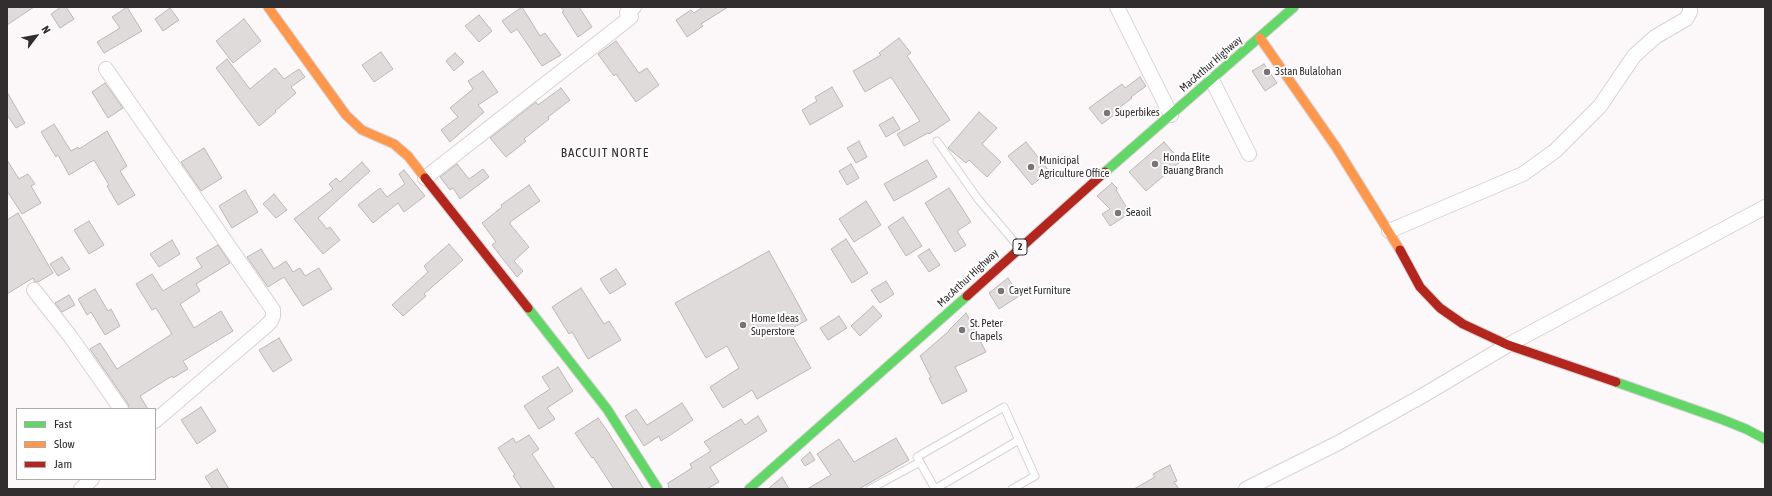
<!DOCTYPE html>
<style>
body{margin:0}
#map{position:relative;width:1772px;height:496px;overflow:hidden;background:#fcf8f9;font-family:"Asap Condensed",sans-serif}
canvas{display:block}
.frame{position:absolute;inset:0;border:8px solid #322d2e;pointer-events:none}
.legend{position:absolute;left:16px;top:408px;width:140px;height:72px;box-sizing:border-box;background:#fff;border:1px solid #adabab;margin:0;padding:5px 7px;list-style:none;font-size:12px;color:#322d2e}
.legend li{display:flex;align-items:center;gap:8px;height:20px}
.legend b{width:20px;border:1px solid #adabab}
.north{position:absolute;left:16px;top:16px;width:40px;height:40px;-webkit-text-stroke:3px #fff;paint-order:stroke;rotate:58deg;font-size:11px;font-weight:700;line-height:16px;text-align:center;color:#322d2e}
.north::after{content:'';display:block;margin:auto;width:14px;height:18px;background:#322d2e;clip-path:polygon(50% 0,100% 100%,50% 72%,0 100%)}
</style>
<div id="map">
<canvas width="1772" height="496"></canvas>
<div class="frame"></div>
<ul class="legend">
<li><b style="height:5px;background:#63d668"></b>Fast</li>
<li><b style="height:5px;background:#ff974d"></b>Slow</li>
<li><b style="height:5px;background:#b3261e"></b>Jam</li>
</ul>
<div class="north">N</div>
</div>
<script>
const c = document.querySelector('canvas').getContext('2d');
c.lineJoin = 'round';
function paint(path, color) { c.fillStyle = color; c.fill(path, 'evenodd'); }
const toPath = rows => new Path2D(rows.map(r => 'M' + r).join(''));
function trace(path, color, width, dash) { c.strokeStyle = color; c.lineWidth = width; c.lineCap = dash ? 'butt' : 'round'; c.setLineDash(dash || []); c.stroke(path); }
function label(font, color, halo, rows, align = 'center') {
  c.font = font + ' "Asap Condensed",sans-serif'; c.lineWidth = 4; c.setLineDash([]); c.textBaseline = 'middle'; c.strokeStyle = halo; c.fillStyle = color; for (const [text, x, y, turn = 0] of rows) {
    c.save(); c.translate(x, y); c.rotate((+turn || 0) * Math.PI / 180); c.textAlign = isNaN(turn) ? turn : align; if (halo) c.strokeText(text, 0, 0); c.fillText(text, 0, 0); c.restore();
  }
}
const building = toPath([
 [7,7,34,7,7,25,7,7],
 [61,7,66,7,74,19,60,28,51,14,61,7],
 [127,7,142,31,104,53,97,42,120,28,112,17,127,7],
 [522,7,540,36,545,33,561,55,542,66,517,29,511,33,502,21,522,7],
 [561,7,579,7,592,27,578,37,562,12,564,11,561,7],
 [703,7,728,7,701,24,703,26,687,37,676,20,691,10,694,13,703,7],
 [170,8,179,20,163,31,155,19,170,8],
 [479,15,492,31,479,42,465,26,479,15],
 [244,19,261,41,233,63,216,41,244,19],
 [899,38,911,53,907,56,950,120,929,134,928,133,904,146,897,134,920,121,891,77,865,92,853,71,881,55,879,53,899,38],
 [616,41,639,73,647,68,659,85,636,102,616,74,614,76,598,54,616,41],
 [381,52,393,69,374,82,362,65,381,52],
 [455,53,464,62,454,71,446,61,455,53],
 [227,59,250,89,275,68,284,79,299,69,305,77,291,87,296,93,275,111,276,112,259,126,216,68,227,59],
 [1264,64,1277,83,1265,91,1252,71,1264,64],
 [483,71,498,92,478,105,484,112,450,142,441,130,458,117,450,108,473,89,468,81,483,71],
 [1140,77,1146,86,1131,97,1132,98,1116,110,1118,112,1102,124,1089,108,1122,84,1125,88,1140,77],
 [105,83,123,108,108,118,92,92,105,83],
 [832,87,843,106,810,125,802,110,817,101,815,97,832,87],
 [561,88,570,100,548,117,549,119,524,139,526,141,506,157,490,138,536,102,538,105,561,88],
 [7,92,25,123,16,128,7,115,7,92],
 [979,112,997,128,982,144,1001,162,987,177,969,160,966,163,948,148,979,112],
 [893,117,900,129,886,137,879,125,893,117],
 [54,124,71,151,78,147,79,149,107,131,127,166,120,171,135,195,118,205,107,186,109,185,94,160,69,175,58,155,56,157,41,132,54,124],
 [859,141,867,157,856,163,847,148,859,141],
 [1026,142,1049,171,1032,185,1008,156,1026,142],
 [1164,142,1181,161,1146,191,1129,172,1164,142],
 [204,148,222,178,201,191,181,162,204,148],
 [7,160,19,179,28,174,35,184,31,186,41,203,22,214,7,191,7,160],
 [927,160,937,177,894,201,884,184,927,160],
 [362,162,370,171,318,218,327,229,330,227,340,240,323,254,294,219,333,189,329,184,336,178,340,182,362,162],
 [457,164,469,179,483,169,489,177,460,199,453,188,450,190,440,177,457,164],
 [851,164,859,178,847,185,839,171,851,164],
 [404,170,425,196,404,212,398,203,373,223,358,205,380,188,387,197,405,184,399,174,404,170],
 [1112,183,1117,188,1116,190,1130,213,1110,226,1102,214,1110,209,1097,196,1112,183],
 [529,185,540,201,510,222,510,224,529,247,514,261,523,271,517,277,492,245,496,242,482,223,502,207,501,205,529,185],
 [949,188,971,222,957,231,966,245,955,252,925,203,949,188],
 [245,190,258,212,232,228,219,206,245,190],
 [274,194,287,210,276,218,263,204,274,194],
 [866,201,881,225,854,242,839,219,866,201],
 [18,213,53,273,38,282,35,282,33,278,7,294,7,220,18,213],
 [903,217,922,246,906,256,888,227,903,217],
 [89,221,104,245,89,254,74,230,89,221],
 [846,239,868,273,852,283,831,249,846,239],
 [172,240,180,254,159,267,150,254,172,240],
 [449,244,463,260,424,294,426,296,403,316,392,305,428,272,424,266,449,244],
 [218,245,230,263,196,284,200,291,180,304,194,328,221,311,233,331,183,361,188,369,173,378,172,376,140,396,148,409,129,409,128,404,90,349,100,343,117,369,172,334,156,308,152,310,136,284,152,274,163,291,202,267,196,258,218,245],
 [261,249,274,269,286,261,293,272,300,268,305,276,319,268,332,289,303,306,284,277,268,287,247,257,261,249],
 [929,249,940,265,929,272,918,256,929,249],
 [769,251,807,320,789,330,811,368,757,399,752,390,723,408,710,387,739,368,727,346,706,358,675,303,769,251],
 [62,257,70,269,58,276,50,264,62,257],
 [616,269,626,284,610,294,600,279,616,269],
 [1008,278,1019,296,999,309,989,293,1008,278],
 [886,281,894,294,880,303,871,290,886,281],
 [581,288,604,324,609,321,621,340,588,359,572,332,569,334,552,307,581,288],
 [95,289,108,311,111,309,120,326,105,335,91,312,87,315,78,299,95,289],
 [69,295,75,305,62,312,55,303,69,295],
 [873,306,882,316,860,336,851,326,873,306],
 [966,313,986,352,955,367,967,391,942,404,929,378,931,377,920,356,949,331,949,330,966,313],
 [839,316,847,328,828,340,820,328,839,316],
 [279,338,292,360,273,372,259,350,279,338],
 [558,367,573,391,547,408,555,419,539,429,524,406,550,389,542,377,558,367],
 [682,403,693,420,661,441,659,436,644,446,625,416,636,409,647,425,682,403],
 [201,407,216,431,197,444,181,420,201,407],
 [758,416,767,431,710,467,719,482,707,489,669,489,668,483,692,468,690,464,711,451,704,442,741,419,745,425,758,416],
 [598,418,606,429,644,489,614,489,593,457,592,458,575,433,598,418],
 [529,435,539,449,532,454,555,489,522,489,513,476,515,475,498,448,513,438,516,443,529,435],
 [896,438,909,460,859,489,807,489,831,475,817,454,839,439,854,462,896,438],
 [810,452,815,460,805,466,801,460,810,452],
 [1170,465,1177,481,1174,482,1179,489,1134,489,1155,477,1153,474,1170,465],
 [217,469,229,489,213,489,205,477,217,469],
 [782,477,789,489,768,489,782,477]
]);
paint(building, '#dfdbdb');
trace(building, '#bbb7b7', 1);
const lane = toPath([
 [937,141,978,199,1018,246],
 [870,489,920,462],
 [935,489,917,457,1004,407,1035,476,1012,489],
 [935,489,1019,440]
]);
const street = toPath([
 [1117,7,1171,115],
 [106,69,273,310,273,316,271,321,265,327,155,421],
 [1212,80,1249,154],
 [425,178,631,17,627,13,634,7],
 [1389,231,1523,174,1555,151,1600,106,1634,56,1655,37,1686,19,1690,12,1690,7],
 [34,290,70,336,121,409],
 [81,489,92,479],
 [1246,489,1338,443,1422,396,1508,345,1765,207]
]);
const fast = toPath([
 [1105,172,1294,7],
 [528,308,607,409,658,489],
 [1616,382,1721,419,1746,429,1765,439],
 [749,489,967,296]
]);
const slow = toPath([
 [268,7,346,115,362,130,394,144,408,156,425,178],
 [1260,38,1336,147,1400,250]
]);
const jam = toPath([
 [425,178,528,308],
 [1400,250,1420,287,1440,308,1463,324,1508,345,1616,382],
 [967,296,1105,172]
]);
trace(lane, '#d7d2d3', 9);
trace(street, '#d7d2d3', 16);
trace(fast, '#d7d2d3', 11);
trace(slow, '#d7d2d3', 11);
trace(jam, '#d7d2d3', 11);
trace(lane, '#fffefe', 7);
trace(street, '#fffefe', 14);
trace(fast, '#63d668', 9);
trace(slow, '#ff974d', 9);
trace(jam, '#b3261e', 9);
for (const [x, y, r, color] of [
 [1267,72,4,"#797475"],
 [1107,113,4,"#797475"],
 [1155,164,4,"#797475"],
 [1031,167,4,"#797475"],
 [1118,213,4,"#797475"],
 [1001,291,4,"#797475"],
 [743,325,4,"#797475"],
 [962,330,4,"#797475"]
]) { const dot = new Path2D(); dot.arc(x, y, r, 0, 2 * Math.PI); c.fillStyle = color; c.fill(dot); trace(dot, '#fff', 1.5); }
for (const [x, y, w] of [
 [1020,247,14]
]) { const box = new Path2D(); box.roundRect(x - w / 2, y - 8, w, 16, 3); c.fillStyle = '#fff'; c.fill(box); trace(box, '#322d2e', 1); }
label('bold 10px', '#322d2e', null, [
 ["2",1020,247]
]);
label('11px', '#322d2e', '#fff', [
 ["MacArthur Highway",1211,64,-41],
 ["MacArthur Highway",968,278,-43]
]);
label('11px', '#322d2e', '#fff', [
 ["3stan Bulalohan",1275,72],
 ["Superbikes",1115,113],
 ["Honda Elite",1163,158],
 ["Bauang Branch",1163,171],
 ["Municipal",1039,161],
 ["Agriculture Office",1039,174],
 ["Seaoil",1126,213],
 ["Cayet Furniture",1009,291],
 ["Home Ideas",751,319],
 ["Superstore",751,332],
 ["St. Peter",970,324],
 ["Chapels",970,337]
], 'left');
c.letterSpacing = '1px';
label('13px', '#322d2e', '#fff', [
 ["BACCUIT NORTE",605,153]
]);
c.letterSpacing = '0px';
</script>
